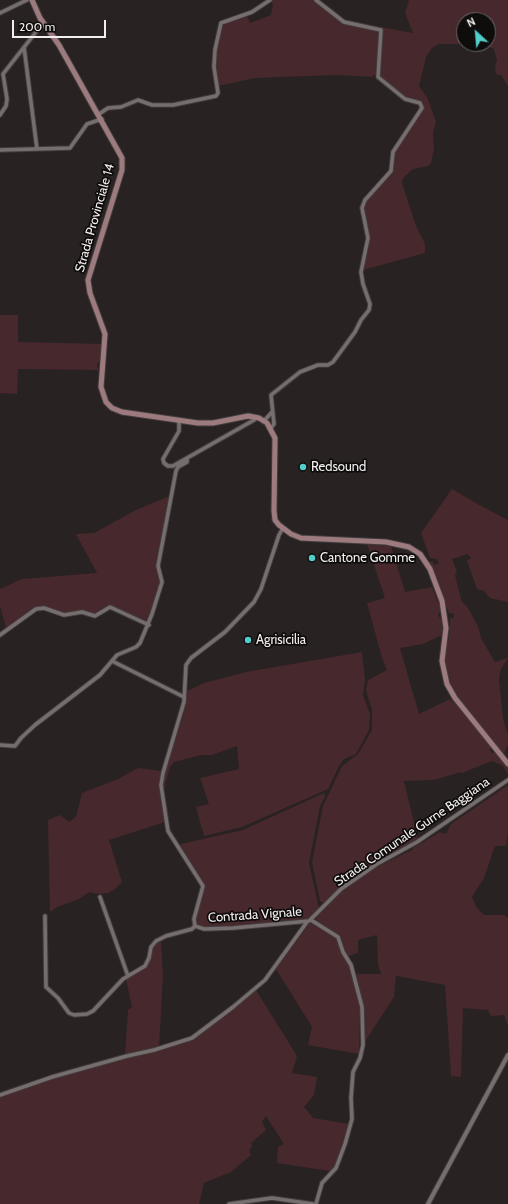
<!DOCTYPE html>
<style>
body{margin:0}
#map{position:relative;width:508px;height:1204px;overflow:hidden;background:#282222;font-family:Cabin,sans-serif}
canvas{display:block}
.north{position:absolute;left:456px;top:12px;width:40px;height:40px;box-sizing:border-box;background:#0f0c0c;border:1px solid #6a6667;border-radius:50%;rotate:334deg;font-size:11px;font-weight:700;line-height:16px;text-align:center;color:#f3eeef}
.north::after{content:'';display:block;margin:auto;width:14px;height:18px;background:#53cdca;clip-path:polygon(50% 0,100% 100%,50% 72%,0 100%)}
.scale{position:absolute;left:12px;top:20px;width:94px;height:18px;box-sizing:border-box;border:2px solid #f3eeef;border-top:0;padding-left:5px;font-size:12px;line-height:14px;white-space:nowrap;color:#f3eeef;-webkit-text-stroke:3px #0f0c0c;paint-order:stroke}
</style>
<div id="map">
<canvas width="508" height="1204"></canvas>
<div class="north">N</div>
<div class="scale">200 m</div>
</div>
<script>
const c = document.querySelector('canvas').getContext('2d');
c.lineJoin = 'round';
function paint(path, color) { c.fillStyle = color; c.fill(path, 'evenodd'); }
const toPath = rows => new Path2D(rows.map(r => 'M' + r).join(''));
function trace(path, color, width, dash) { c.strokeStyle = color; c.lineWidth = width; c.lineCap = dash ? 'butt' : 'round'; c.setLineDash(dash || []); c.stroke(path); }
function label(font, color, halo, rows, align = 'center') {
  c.font = font + ' Cabin,sans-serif'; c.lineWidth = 3.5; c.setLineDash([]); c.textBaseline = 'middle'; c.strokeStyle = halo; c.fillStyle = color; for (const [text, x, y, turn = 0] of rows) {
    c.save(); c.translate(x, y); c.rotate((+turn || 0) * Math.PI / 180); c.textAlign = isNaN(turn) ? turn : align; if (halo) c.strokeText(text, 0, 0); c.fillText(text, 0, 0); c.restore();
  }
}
paint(toPath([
 [273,0,314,0,343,22,379,30,381,35,376,74,372,77,336,75,255,78,218,86,215,52,222,24,247,16,250,23,271,15,273,5,271,2],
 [409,0,508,0,508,86,501,75,496,74,495,66,497,61,494,49,484,44,488,44,488,20,464,20,464,44,484,44,439,44,432,48,426,57,419,86,428,99,436,122,433,132,434,148,431,163,428,166,413,169,403,178,402,183,416,226,425,244,425,253,363,270,369,239,364,208,366,200,390,174,393,153,406,136,411,125,423,108,421,102,405,99,380,77,378,72,383,31,380,27,413,33,405,13],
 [0,315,18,315,18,342,103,344,102,361,97,363,97,366,100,370,18,369,17,394,0,393],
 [452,489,481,506,508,520,508,602,490,598,484,591,477,589,467,561,471,558,468,554,452,559,457,571,455,575,462,602,468,608,478,626,481,638,495,662,508,658,501,669,499,679,503,718,508,735,508,744,504,755,454,693,449,682,444,661,449,636,450,619,454,617,454,614,449,613,429,562,433,561,434,565,439,564,437,559,430,558,421,533],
 [167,497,169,499,157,563,160,584,159,589,156,589,158,594,147,622,110,606,95,614,81,610,63,615,44,607,6,628,0,606,0,589,22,579,97,573,76,534,94,533,136,510],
 [367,544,391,546,405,592,432,587,440,606,441,611,438,615,439,617,442,618,442,635,423,644,400,648,419,714,450,699,452,702,456,703,491,747,490,750,492,753,495,753,508,769,508,774,503,766,492,761,462,773,461,772,434,780,404,781,418,839,396,852,393,851,392,854,364,871,359,868,357,868,361,873,340,887,324,903,320,901,312,862,323,806,342,766,358,754,372,730,372,710,366,690,368,680,387,670,382,658,367,603,385,598],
 [362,652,365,680,363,695,370,714,369,730,356,754,344,759,339,766,328,789,242,827,204,836,196,807,209,804,200,778,239,769,237,746,212,755,201,755,174,762,170,767,165,784,166,787,163,788,165,772,184,713,185,692,204,683,246,672],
 [138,768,161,771,159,785,165,822,109,840,122,882,114,890,108,893,97,894,90,892,77,900,57,907,50,912,48,820,60,815,69,822,76,817,82,793,118,779],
 [508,785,508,833,506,846,495,846,484,878,472,897,477,908,484,915,504,915,508,918,508,1026,504,1015,491,1016,488,1010,463,1008,461,1077,451,1076,445,985,396,976,394,997,364,1043,363,1007,356,974,381,974,378,964,377,935,358,940,358,953,348,956,339,937,315,919,346,887,377,867,412,850,413,848,440,832,446,834,451,824],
 [324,793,325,797,320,806,309,863,319,908,306,921,205,928,196,925,195,919,205,884,181,849,181,844,243,830],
 [313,923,336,937,352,969,360,1008,359,1054,308,1045,312,1027,276,969,309,924],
 [161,939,163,976,159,1047,125,1055,128,1010,132,1007,126,979,148,966,152,947],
 [256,990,297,1056,292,1073,317,1077,314,1095,304,1107,313,1118,349,1124,336,1164,330,1171,277,1163,278,1147,284,1144,266,1116,262,1122,266,1130,251,1143,252,1147,249,1150,251,1155,231,1172,204,1183,199,1204,0,1204,0,1097,60,1076,186,1042,193,1039]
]), '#47282c');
const minor = toPath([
 [0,13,27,0],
 [24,47,37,149],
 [99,114,108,108,121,107,138,100,152,105,173,105,216,96,218,93,214,67,215,50,221,23,252,12,270,0],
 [0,115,6,106,7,99,3,74,43,23],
 [0,150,70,148,87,124,102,119],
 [179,420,179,431,163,459,164,463,168,466,173,466,254,420],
 [264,421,272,412],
 [271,428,274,424,271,395,300,372,318,365,328,365,333,362,355,332,361,320,369,310,370,304,363,284,361,272,368,238,362,208,365,200,391,171,393,152,422,108,420,103,405,99,378,77,381,30,344,22,316,0],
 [283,528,279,535,261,589,254,602,225,632,191,658,186,665,184,702,163,773,161,785,168,831,203,886,194,919,195,926,204,929,233,928,309,921,341,889,377,864,417,842,508,780],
 [0,635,36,609,44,608,64,615,82,612,95,616,110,607,149,625],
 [112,661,184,697],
 [0,745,15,746,21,738,35,725,100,675,117,655,136,647,140,643,152,614,162,582,158,566,176,471,178,467,187,462,187,458],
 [100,897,128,976],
 [45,916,46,987,58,998,69,1013,74,1015,87,1014,93,1011,123,979,145,966,149,958,151,947,156,941,166,936,192,929,195,926],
 [311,920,338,937,343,952,351,965,362,1007,363,1045,360,1058,353,1072,351,1098,352,1119,345,1144,336,1168,322,1183,316,1204],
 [0,1095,52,1077,127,1056,154,1050,192,1038,233,1007,265,980,307,922],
 [229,1204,272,1198,313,1204]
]);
const tertiary = toPath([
 [428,1204,508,1055]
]);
const secondary = toPath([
 [32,0,40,18,59,45,122,158,122,170,88,280,90,293,105,334,101,387,106,402,112,408,122,412,198,423,213,423,248,416,259,418,267,423,275,438,274,511,275,520,279,525,291,534,301,538,386,542,409,547,420,554,430,569,442,601,446,628,442,661,447,684,455,698,508,764]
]);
trace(minor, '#433d3e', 5.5);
trace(tertiary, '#433d3e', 6);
trace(secondary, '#433d3e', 7);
trace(minor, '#766e6e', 3.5);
trace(tertiary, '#766e6e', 4);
trace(secondary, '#9c7a7e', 5);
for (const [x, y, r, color] of [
 [303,467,4,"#53cdca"],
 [312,558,4,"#53cdca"],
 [248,640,4,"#53cdca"]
]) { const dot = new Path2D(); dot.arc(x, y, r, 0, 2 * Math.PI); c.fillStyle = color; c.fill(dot); trace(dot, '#0f0c0c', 1.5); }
label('13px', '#f3eeef', '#0f0c0c', [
 ["Strada Provinciale 14",95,218,-74],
 ["Strada Comunale Gurne Baggiana",412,832,-34],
 ["Contrada Vignale",255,915,-4]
]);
label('13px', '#f3eeef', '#0f0c0c', [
 ["Redsound",311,467],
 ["Cantone Gomme",320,558],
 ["Agrisicilia",256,640]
], 'left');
</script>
